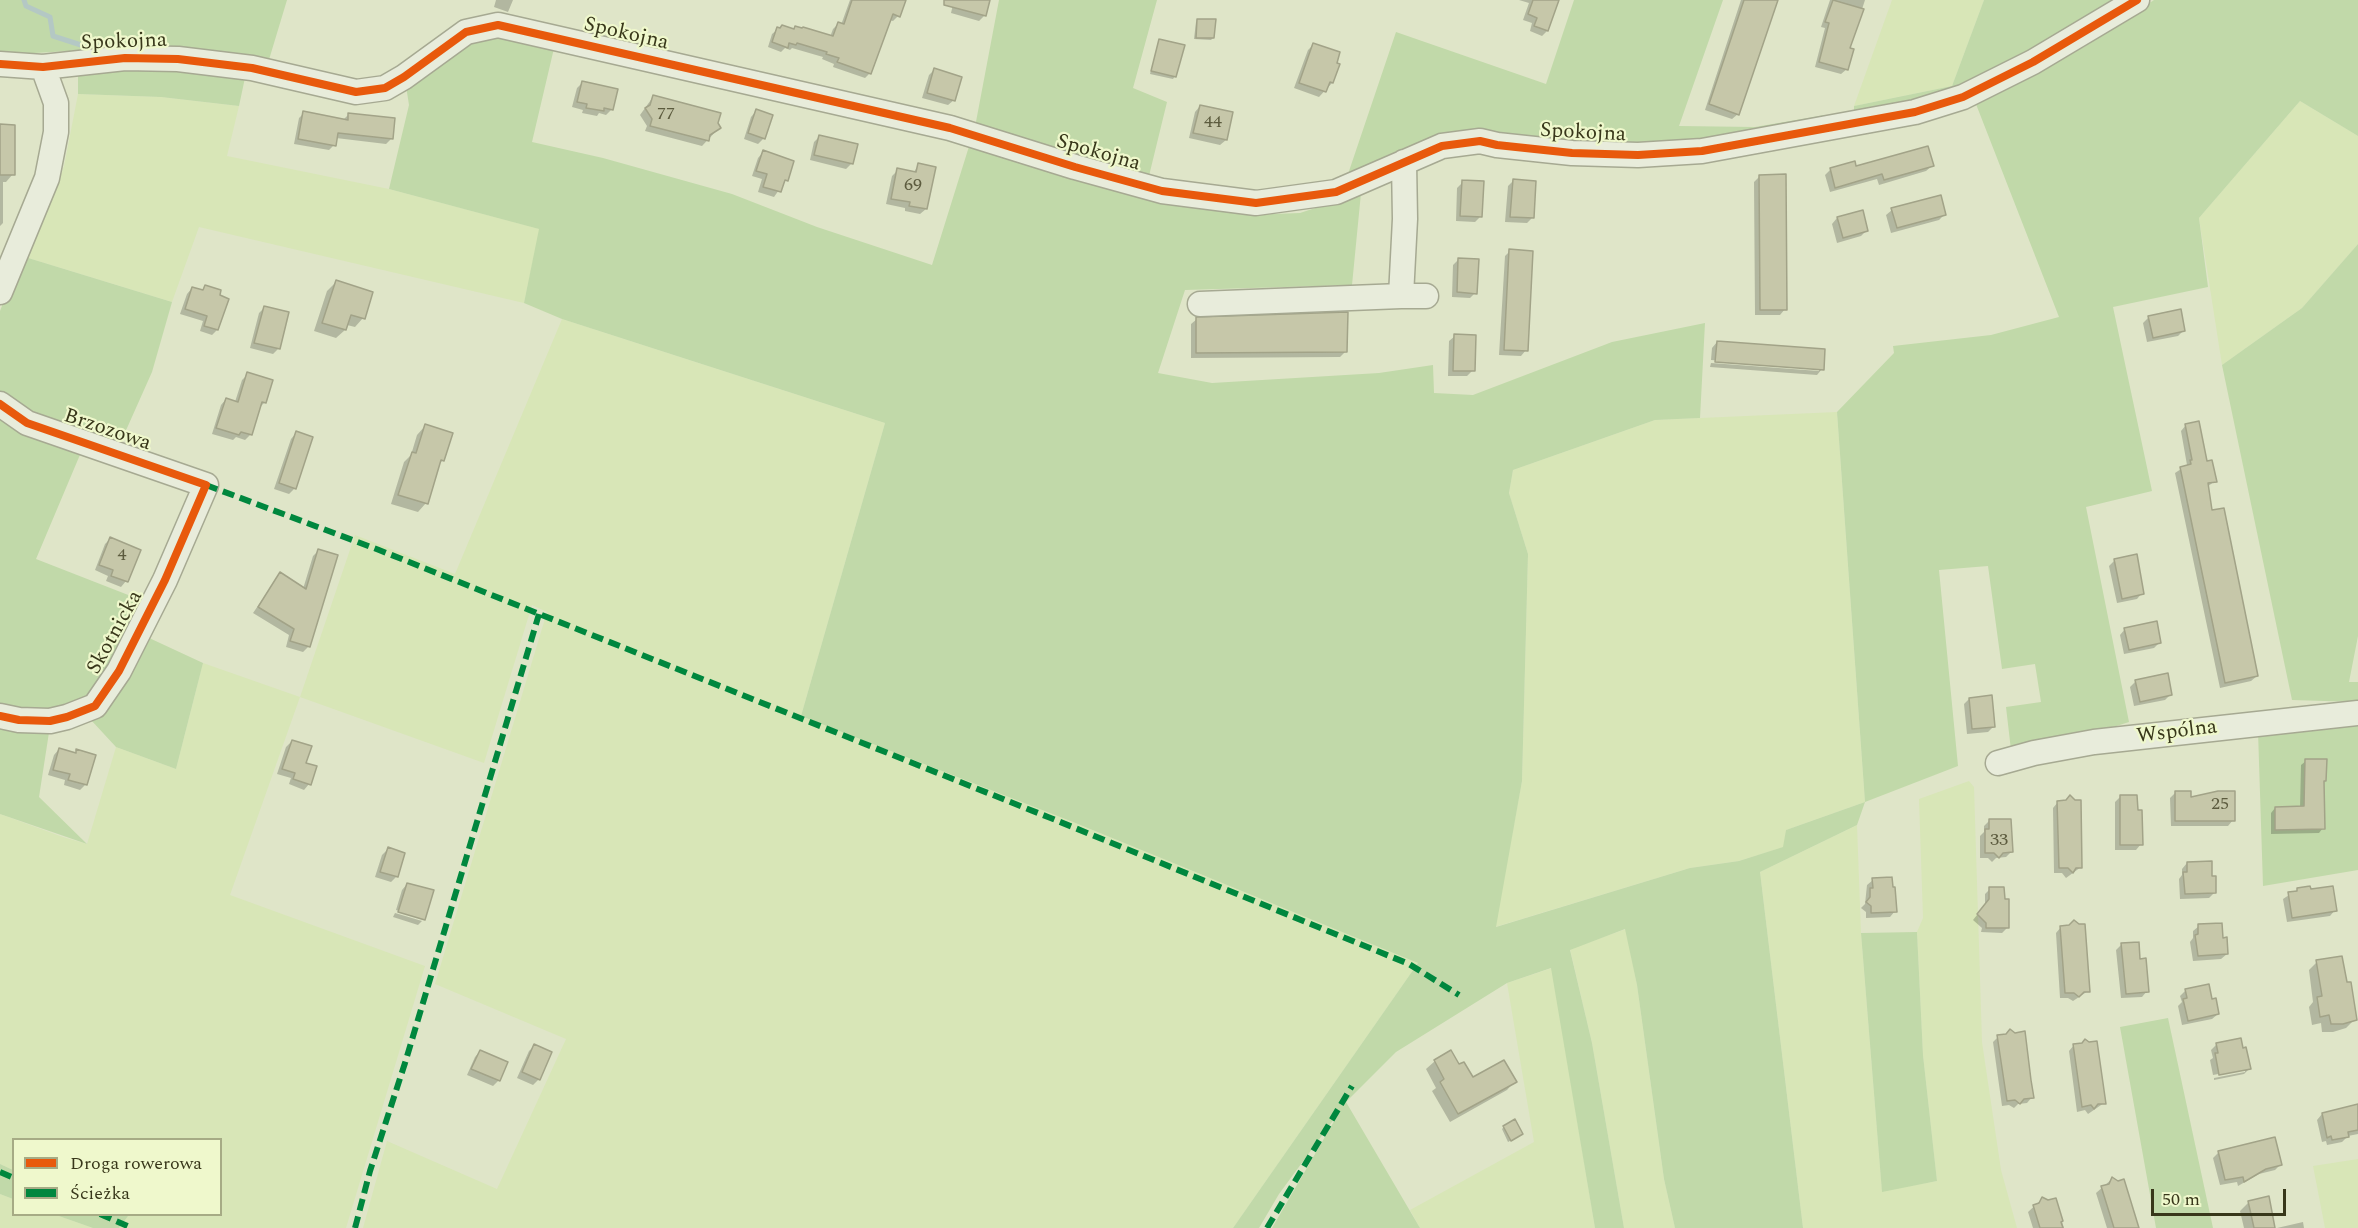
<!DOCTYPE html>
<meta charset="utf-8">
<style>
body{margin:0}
#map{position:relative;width:2358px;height:1228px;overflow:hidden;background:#dfe5c8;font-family:Spectral,serif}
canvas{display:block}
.legend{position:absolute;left:12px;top:1138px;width:210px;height:78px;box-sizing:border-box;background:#eff8cc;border:2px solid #a6ab85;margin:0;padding:8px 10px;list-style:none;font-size:18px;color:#38371a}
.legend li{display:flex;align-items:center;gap:12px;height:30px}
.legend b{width:30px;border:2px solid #a6ab85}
.scale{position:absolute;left:2151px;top:1189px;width:135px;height:27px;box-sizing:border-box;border:3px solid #38371a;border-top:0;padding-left:8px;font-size:18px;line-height:21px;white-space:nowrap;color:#38371a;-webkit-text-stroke:4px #eff8cc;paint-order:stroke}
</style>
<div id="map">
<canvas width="2358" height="1228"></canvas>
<ul class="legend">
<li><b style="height:8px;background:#e8590c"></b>Droga rowerowa</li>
<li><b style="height:8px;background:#00873e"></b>Ścieżka</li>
</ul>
<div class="scale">50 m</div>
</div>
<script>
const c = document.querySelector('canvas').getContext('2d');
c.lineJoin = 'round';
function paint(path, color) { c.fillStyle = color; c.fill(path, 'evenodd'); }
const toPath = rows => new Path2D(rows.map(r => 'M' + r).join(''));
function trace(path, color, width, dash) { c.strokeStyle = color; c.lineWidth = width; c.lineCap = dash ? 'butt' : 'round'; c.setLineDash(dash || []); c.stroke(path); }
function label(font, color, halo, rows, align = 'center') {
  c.font = font + ' Spectral,serif'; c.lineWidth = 4.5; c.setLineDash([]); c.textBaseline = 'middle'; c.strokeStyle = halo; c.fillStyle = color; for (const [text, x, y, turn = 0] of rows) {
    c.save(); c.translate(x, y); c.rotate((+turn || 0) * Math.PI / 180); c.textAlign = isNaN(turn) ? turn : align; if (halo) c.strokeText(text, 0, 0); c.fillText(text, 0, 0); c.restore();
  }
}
paint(toPath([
 [1892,0,1984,0,1952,86,1854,106],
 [78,94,161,97,239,106,227,156,389,189,540,229,524,303,199,227,172,302,25,257,46,215,64,166],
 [2300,101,2358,136,2358,244,2302,308,2222,365,2199,218],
 [562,319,885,423,801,716,1073,822,1418,963,1233,1228,363,1228,387,1141,497,1189,566,1039,435,984,547,612,532,605,484,763,300,697,230,895,425,966,346,1228,119,1228,127,1216,124,1215,220,1214,220,1140,14,1140,13,1170,0,1164,0,814,63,837,87,844,116,747,176,769,203,663,300,697,355,535,455,574],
 [1837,412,1865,802,1786,830,1784,847,1739,861,1690,868,1495,927,1522,781,1528,554,1509,493,1513,470,1655,420],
 [1969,781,1974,787,1982,1042,2001,1170,2017,1228,1803,1228,1760,872,1857,825,1861,933,1882,1191,1937,1181,1923,1055,1917,932,1923,918,1919,799],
 [1626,929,1637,985,1664,1179,1675,1228,1624,1228,1592,1043,1570,949],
 [1552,968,1595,1228,1420,1228,1410,1210,1534,1142,1507,983],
 [2358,1159,2358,1228,2325,1228,2313,1166],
 [0,1194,13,1199,14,1214,56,1215,93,1228,0,1228]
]), '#d8e6b7');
paint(toPath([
 [0,0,287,0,268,63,87,50,0,55],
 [999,0,1157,0,1133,88,1167,102,1148,180,975,127],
 [1574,0,1723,0,1679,126,1755,127,1825,115,1811,125,1677,146,1583,150,1465,132,1346,180,1396,32,1546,84],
 [1984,0,2125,0,1986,81,1854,119,1854,106,1952,86],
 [2154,0,2358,0,2358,136,2300,101,2199,218,2208,287,2113,307,2152,491,2086,507,2129,722,2079,738,2011,750,2006,707,2041,702,2035,664,2002,669,1988,566,1939,570,1958,766,1865,802,1857,825,1760,872,1803,1228,1675,1228,1664,1179,1637,985,1625,929,1570,950,1592,1043,1624,1228,1595,1228,1551,968,1507,983,1396,1052,1346,1102,1420,1228,1272,1228,1340,1111,1279,1194,1259,1228,1233,1228,1418,963,1073,822,801,716,885,423,562,319,524,303,539,229,389,189,409,105,406,86,469,36,500,29,555,44,532,142,603,158,732,194,817,227,932,265,971,140,1197,207,1246,215,1300,213,1361,193,1352,285,1185,290,1158,373,1212,383,1379,373,1433,365,1434,393,1473,395,1612,342,1705,323,1700,418,1655,420,1513,470,1509,493,1528,554,1522,781,1496,927,1690,868,1739,861,1783,847,1786,830,1865,802,1837,412,1894,353,1893,346,1991,335,2059,317,1974,99,2084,47],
 [100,65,246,73,239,106,161,97,78,94,78,70],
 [2358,244,2358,636,2349,682,2358,682,2358,702,2292,700,2222,365,2302,308],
 [25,257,172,302,152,372,119,446,43,420,0,396,0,311,10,285],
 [0,410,82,450,36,559,159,607,147,637,203,663,176,769,116,747,91,720,50,726,39,797,87,844,0,814],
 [2358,720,2358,870,2263,886,2258,731],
 [1917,932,1923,1055,1937,1181,1882,1192,1861,933],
 [2168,1018,2213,1228,2156,1228,2120,1027],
 [0,1164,13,1170,13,1199,0,1194],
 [124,1215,128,1216,119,1228,93,1228,56,1215]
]), '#c1d9a9');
paint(toPath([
 [496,0,513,0,508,12,494,7],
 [850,0,904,0,898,16,893,21,889,20,870,73,865,78,833,67,834,64,822,59,823,57,792,48,790,50,785,48,781,52,768,47,772,34,778,29,792,30,795,27,830,37,833,29,838,24,841,25],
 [954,0,988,0,985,15,979,21,951,13],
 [1519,0,1557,0,1547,31,1542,36,1530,31,1532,23,1523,20,1529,3],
 [1741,0,1776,0,1738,114,1732,119,1705,110],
 [1830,0,1865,0,1849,49,1847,69,1841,74,1815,67,1825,28,1821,27],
 [1198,20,1213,38,1211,40,1194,39,1196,22],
 [1159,41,1175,76,1173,79,1150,74],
 [1313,45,1332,83,1319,97,1294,88,1308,50],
 [934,70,954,100,948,105,922,98,929,75],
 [582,83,612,109,606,115,599,113,597,116,582,113,583,110,572,107,577,88],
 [653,97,717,123,719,128,702,146,645,131,647,126,640,115],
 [1200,106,1231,114,1226,140,1220,145,1189,138,1195,112],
 [756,111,764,138,758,144,744,139,751,117],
 [304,113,343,120,349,114,391,139,386,144,336,138,334,145,329,150,294,144,299,118],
 [0,126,13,174,6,182,3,182,3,223,0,226],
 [819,137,852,163,846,169,810,160,814,142],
 [763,152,786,180,774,197,758,192,762,179,752,176,758,158],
 [919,165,926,209,920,214,905,211,905,208,886,204,892,176,898,170,913,173],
 [1932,166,1926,171,1879,185,1877,179,1830,192,1825,175,1831,169],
 [1760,176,1785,309,1780,315,1755,315,1754,182],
 [1514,180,1532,218,1527,223,1505,222,1508,186],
 [1463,182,1480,217,1475,222,1456,221,1457,188],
 [1892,210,1945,214,1939,220,1891,233,1886,215],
 [1861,212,1867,230,1861,236,1837,243,1832,224,1837,218],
 [1510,251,1526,350,1521,356,1499,355,1505,256],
 [1459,259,1475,293,1470,298,1452,297,1453,265],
 [336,282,363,318,355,327,347,325,345,330,336,338,314,331,327,291],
 [206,287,217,330,212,335,200,331,203,321,180,314,187,294,192,288,201,291],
 [264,308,278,349,273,354,250,348,259,313],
 [2149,317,2184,330,2178,336,2147,342,2143,323],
 [1197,319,1346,351,1340,357,1191,358,1191,324],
 [1455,336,1473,370,1467,376,1448,376,1449,341],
 [1717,342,1824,350,1822,369,1817,375,1710,367,1711,363,1819,371,1819,368,1711,360,1712,348],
 [248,374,265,402,259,408,251,434,245,440,236,437,233,440,212,434,221,405,226,399,235,402,242,380],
 [2186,425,2215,481,2207,487,2211,512,2257,676,2251,681,2220,688,2175,473,2187,465,2181,431],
 [425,426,443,460,438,465,426,503,418,512,391,504,404,462,411,455,417,435],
 [296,433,295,488,289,494,274,489,291,439],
 [110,539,126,581,121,587,106,581,108,576,95,570,105,544],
 [318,551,309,646,303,652,286,647,289,635,253,613,280,574,303,589,313,556],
 [2115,560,2142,593,2137,599,2117,603,2109,566],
 [2125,629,2160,642,2154,648,2124,654,2120,635],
 [2136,681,2170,695,2165,700,2134,706,2130,687],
 [1969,699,1994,726,1988,732,1967,734,1964,704],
 [292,741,304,764,309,784,304,790,289,784,291,778,277,774,286,747],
 [59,749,74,754,77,751,86,784,80,790,64,785,65,780,48,775,54,755],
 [2306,761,2325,780,2322,783,2323,828,2319,833,2271,834,2271,813,2275,808,2300,808,2301,765],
 [2176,792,2189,799,2233,820,2228,826,2171,826,2170,798],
 [2121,796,2141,844,2136,850,2115,850,2115,802],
 [2058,802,2081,867,2066,878,2062,873,2054,873,2053,808],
 [1989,821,2011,852,2006,857,1996,858,1992,862,1988,858,1980,858,1980,836,1984,832,1984,826],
 [388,849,403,854,396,877,391,882,375,877,382,855],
 [2187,863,2211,878,2215,892,2209,898,2180,899,2179,879,2182,875,2182,869],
 [1873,880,1895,911,1890,917,1866,918,1866,912,1861,908,1865,904,1867,885],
 [407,884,423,919,422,920,422,918,396,910,402,890],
 [1990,889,2003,900,2007,928,2002,933,1981,932,1982,928,1973,920,1985,905,1985,894],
 [2298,889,2310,891,2335,910,2330,916,2287,922,2283,899],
 [395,913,422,921,418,925,393,917],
 [2199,926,2222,940,2227,954,2221,959,2193,961,2190,942,2193,938,2193,931],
 [2061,927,2088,991,2073,1001,2068,998,2060,998,2056,933],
 [2121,945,2139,960,2147,991,2142,997,2121,998,2116,950],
 [2317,962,2355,1019,2346,1028,2333,1032,2322,1032,2321,1023,2312,1025,2309,1007,2313,1002,2309,970],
 [2186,990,2211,1000,2218,1014,2212,1019,2182,1025,2178,1006,2182,1002,2180,996],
 [1998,1037,2032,1097,2027,1103,2018,1104,2014,1108,2009,1105,2002,1106,1993,1042],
 [2074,1045,2104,1103,2088,1114,2085,1110,2077,1112,2069,1051],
 [2216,1045,2249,1069,2244,1074,2214,1080,2214,1078,2245,1072,2245,1069,2213,1075,2210,1060,2213,1058,2211,1050],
 [534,1046,539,1079,533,1085,517,1078,529,1051],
 [480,1051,499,1080,493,1086,467,1075,475,1057],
 [1435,1061,1458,1066,1472,1079,1515,1081,1507,1090,1450,1122,1432,1091,1436,1088,1426,1069],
 [2358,1106,2358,1134,2348,1136,2342,1142,2327,1145,2326,1141,2322,1142,2317,1120,2322,1114],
 [1504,1127,1519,1136,1508,1142,1502,1129],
 [2219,1152,2280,1165,2275,1170,2259,1174,2238,1186,2237,1182,2220,1185,2213,1158],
 [2112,1179,2138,1228,2107,1228,2096,1193],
 [2042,1199,2048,1202,2055,1200,2064,1228,2033,1228,2028,1212],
 [2249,1202,2274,1228,2244,1228,2240,1211],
 [2303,1222,2304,1228,2277,1228]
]), '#0003');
trace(toPath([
 [24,0,26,6,50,17,53,36,81,45,115,48]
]), '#b4c8c4', 5);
const building = toPath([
 [852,0,906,0,900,17,893,14,871,74,837,62,839,58,826,54,827,52,797,43,796,45,789,43,788,48,772,42,777,27,780,28,782,25,794,29,795,26,802,28,803,27,833,36,838,22,844,24,852,0],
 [944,0,990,0,986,16,944,5,944,0],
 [1533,0,1559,0,1548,31,1534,26,1537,18,1528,14,1533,0],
 [1744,0,1778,0,1739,115,1709,104,1744,0],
 [1833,0,1864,9,1850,48,1854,49,1848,70,1819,62,1829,23,1825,22,1833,0],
 [1197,19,1216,19,1214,38,1196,38,1197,19],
 [1159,39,1185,45,1176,77,1151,71,1159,39],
 [1313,43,1340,52,1337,63,1340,64,1333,83,1330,82,1326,92,1299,83,1313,43],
 [934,68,962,77,955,101,927,93,934,68],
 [582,81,618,89,613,110,604,108,604,111,586,108,587,104,577,102,582,81],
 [653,95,721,113,718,123,721,128,710,135,709,141,650,126,652,119,645,108,650,105,653,95],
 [1200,105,1233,112,1227,140,1193,133,1200,105],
 [756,109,773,115,765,139,748,133,756,109],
 [303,111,348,120,348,113,395,118,393,139,338,133,336,146,298,139,303,111],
 [0,124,15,125,15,175,0,175,0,124],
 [819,135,858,144,853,164,814,155,819,135],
 [1928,146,1934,166,1884,180,1882,174,1835,188,1830,168,1855,161,1856,166,1928,146],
 [763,150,794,161,788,181,785,180,781,192,763,187,767,174,756,171,763,150],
 [918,163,936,167,927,209,909,206,910,202,891,199,897,168,916,172,918,163],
 [1786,174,1787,310,1760,310,1759,175,1786,174],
 [1513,179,1536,181,1534,218,1510,217,1513,179],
 [1462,180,1484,181,1482,217,1460,216,1462,180],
 [1941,195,1946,215,1897,228,1891,208,1941,195],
 [1863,210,1868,231,1843,238,1837,217,1863,210],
 [1509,249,1533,251,1528,351,1504,350,1509,249],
 [1458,258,1479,259,1477,294,1457,292,1458,258],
 [336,280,373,292,365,319,351,315,346,330,322,323,336,280],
 [205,285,221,290,220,295,229,299,218,330,204,326,207,316,185,309,192,287,203,290,205,285],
 [264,306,289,312,280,349,254,343,264,306],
 [2181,309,2185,331,2153,338,2148,316,2181,309],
 [1348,312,1347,352,1196,353,1196,317,1348,312],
 [1454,334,1476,335,1475,371,1453,371,1454,334],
 [1717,341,1825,349,1824,370,1715,362,1717,341],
 [247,372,273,380,266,403,262,402,252,435,241,432,239,435,216,428,226,398,238,402,247,372],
 [2199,421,2207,461,2212,460,2217,482,2208,483,2212,510,2224,508,2258,676,2225,683,2180,467,2191,464,2190,460,2192,460,2185,424,2199,421],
 [425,424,453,433,444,461,441,460,428,504,398,495,412,452,416,453,425,424],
 [296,431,313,437,296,489,279,483,296,431],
 [110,537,141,550,128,582,111,576,113,570,99,565,110,537],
 [318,549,338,555,310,647,290,641,294,629,258,607,280,572,306,589,318,549],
 [2137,554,2144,594,2122,599,2114,559,2137,554],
 [2157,621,2161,643,2129,650,2124,628,2157,621],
 [2168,673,2172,695,2140,702,2135,680,2168,673],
 [1992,695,1995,727,1972,729,1969,698,1992,695],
 [292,740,312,746,306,763,317,766,311,785,293,779,295,773,282,769,292,740],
 [59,748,76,753,76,749,96,755,87,785,68,780,70,774,53,770,59,748],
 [2305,759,2327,759,2326,781,2324,781,2325,829,2275,830,2275,807,2304,806,2305,759],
 [2175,791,2191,791,2191,797,2218,791,2235,791,2235,821,2175,821,2175,791],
 [2070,795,2075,800,2081,800,2082,868,2076,868,2073,873,2068,868,2059,868,2057,801,2066,800,2070,795],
 [2120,795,2137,795,2138,810,2142,810,2143,845,2120,845,2120,795],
 [1989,819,2011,819,2013,852,2003,853,1999,858,1994,853,1985,853,1985,829,1989,829,1989,819],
 [388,847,405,853,398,877,380,872,388,847],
 [2212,861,2212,876,2216,876,2216,893,2185,894,2183,872,2187,872,2187,862,2212,861],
 [1892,877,1893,887,1895,887,1897,912,1871,913,1871,906,1866,902,1870,897,1870,888,1873,888,1872,878,1892,877],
 [407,883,434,890,425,920,398,912,407,883],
 [2310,886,2311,889,2333,886,2337,911,2292,918,2288,892,2297,891,2297,888,2310,886],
 [1989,887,2004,887,2005,899,2009,899,2009,928,1986,928,1986,923,1977,914,1989,899,1989,887],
 [2074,920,2079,924,2085,924,2090,992,2084,992,2079,997,2074,993,2065,993,2060,926,2069,925,2074,920],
 [2222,923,2223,938,2227,937,2228,954,2198,956,2195,935,2198,934,2198,924,2222,923],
 [2139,942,2140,959,2146,958,2149,992,2126,994,2121,943,2139,942],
 [2342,956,2347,982,2351,982,2357,1020,2343,1024,2331,1024,2329,1015,2320,1017,2317,997,2322,996,2316,960,2342,956],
 [2209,984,2212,999,2216,998,2219,1014,2188,1021,2183,999,2187,998,2185,989,2209,984],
 [2010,1029,2015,1033,2025,1031,2031,1080,2034,1098,2024,1099,2020,1104,2015,1100,2007,1101,1997,1035,2006,1034,2010,1029],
 [2241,1038,2243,1048,2246,1047,2251,1069,2219,1075,2215,1053,2218,1053,2216,1043,2241,1038],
 [2085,1039,2089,1042,2097,1041,2106,1104,2098,1104,2094,1109,2091,1105,2082,1107,2073,1044,2082,1043,2085,1039],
 [534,1044,552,1052,540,1080,522,1072,534,1044],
 [480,1050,508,1062,500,1081,471,1069,480,1050],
 [1451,1050,1459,1064,1464,1062,1473,1077,1504,1060,1517,1082,1458,1114,1440,1082,1444,1079,1434,1060,1451,1050],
 [2358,1104,2358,1130,2348,1132,2349,1137,2332,1140,2331,1136,2327,1138,2322,1113,2358,1104],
 [1515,1119,1523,1134,1511,1141,1503,1126,1515,1119],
 [2275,1137,2282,1165,2266,1169,2244,1182,2243,1177,2225,1180,2218,1151,2275,1137],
 [2112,1177,2118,1181,2124,1179,2139,1228,2114,1228,2101,1186,2109,1184,2112,1177],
 [2269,1196,2275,1228,2254,1228,2248,1201,2269,1196],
 [2042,1197,2048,1200,2056,1198,2063,1221,2061,1222,2063,1228,2040,1228,2033,1205,2039,1203,2042,1197]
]);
paint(building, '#c6c7a9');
trace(building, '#a2a388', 1.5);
const minor = toPath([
 [0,64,43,67,125,58,178,59,252,68,356,92,385,88,404,77,466,32,498,25,950,128,1075,167,1162,191,1256,203,1336,192,1442,146,1480,141,1497,145,1572,153,1638,155,1702,151,1915,112,1963,97,2033,62,2137,0],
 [0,292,47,178,56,132,56,103,43,67],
 [1401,296,1426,296],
 [1200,304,1401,296,1405,219,1404,162],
 [0,404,27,423,206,485,165,580,119,671,95,706,67,717,50,721,19,720,0,716],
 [1998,763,2034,753,2094,742,2358,713]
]);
trace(minor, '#a6a992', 27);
trace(minor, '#e8ecdb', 24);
trace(toPath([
 [206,485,379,550,1048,817,1409,964,1459,995],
 [0,1172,14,1178],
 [100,1214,132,1228],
 [355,1228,370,1171,405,1063,539,614],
 [1267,1228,1352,1086]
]), '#00873e', 6, [12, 6]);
trace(toPath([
 [0,64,43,67,125,58,178,59,252,68,356,92,385,88,404,77,466,32,498,25,950,128,1075,167,1162,191,1256,203,1336,192,1442,146,1480,141,1497,145,1572,153,1638,155,1702,151,1915,112,1963,97,2033,62,2137,0],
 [0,404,27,423,206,485,165,580,119,671,95,706,67,717,50,721,19,720,0,716]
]), '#e8590c', 8);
label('18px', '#5c5b3e', null, [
 ["77",666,115],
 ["44",1213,123],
 ["69",913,186],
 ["4",122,556],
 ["25",2220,805],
 ["33",1999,841]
]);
label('21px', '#38371a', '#eff8cc', [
 ["Spokojna",626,35,13],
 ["Spokojna",124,43,-2],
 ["Spokojna",1583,134,3],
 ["Spokojna",1098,154,16],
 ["Brzozowa",107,431,19],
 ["Skotnicka",116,633,-61],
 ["Wspólna",2177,733,-7]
]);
</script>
